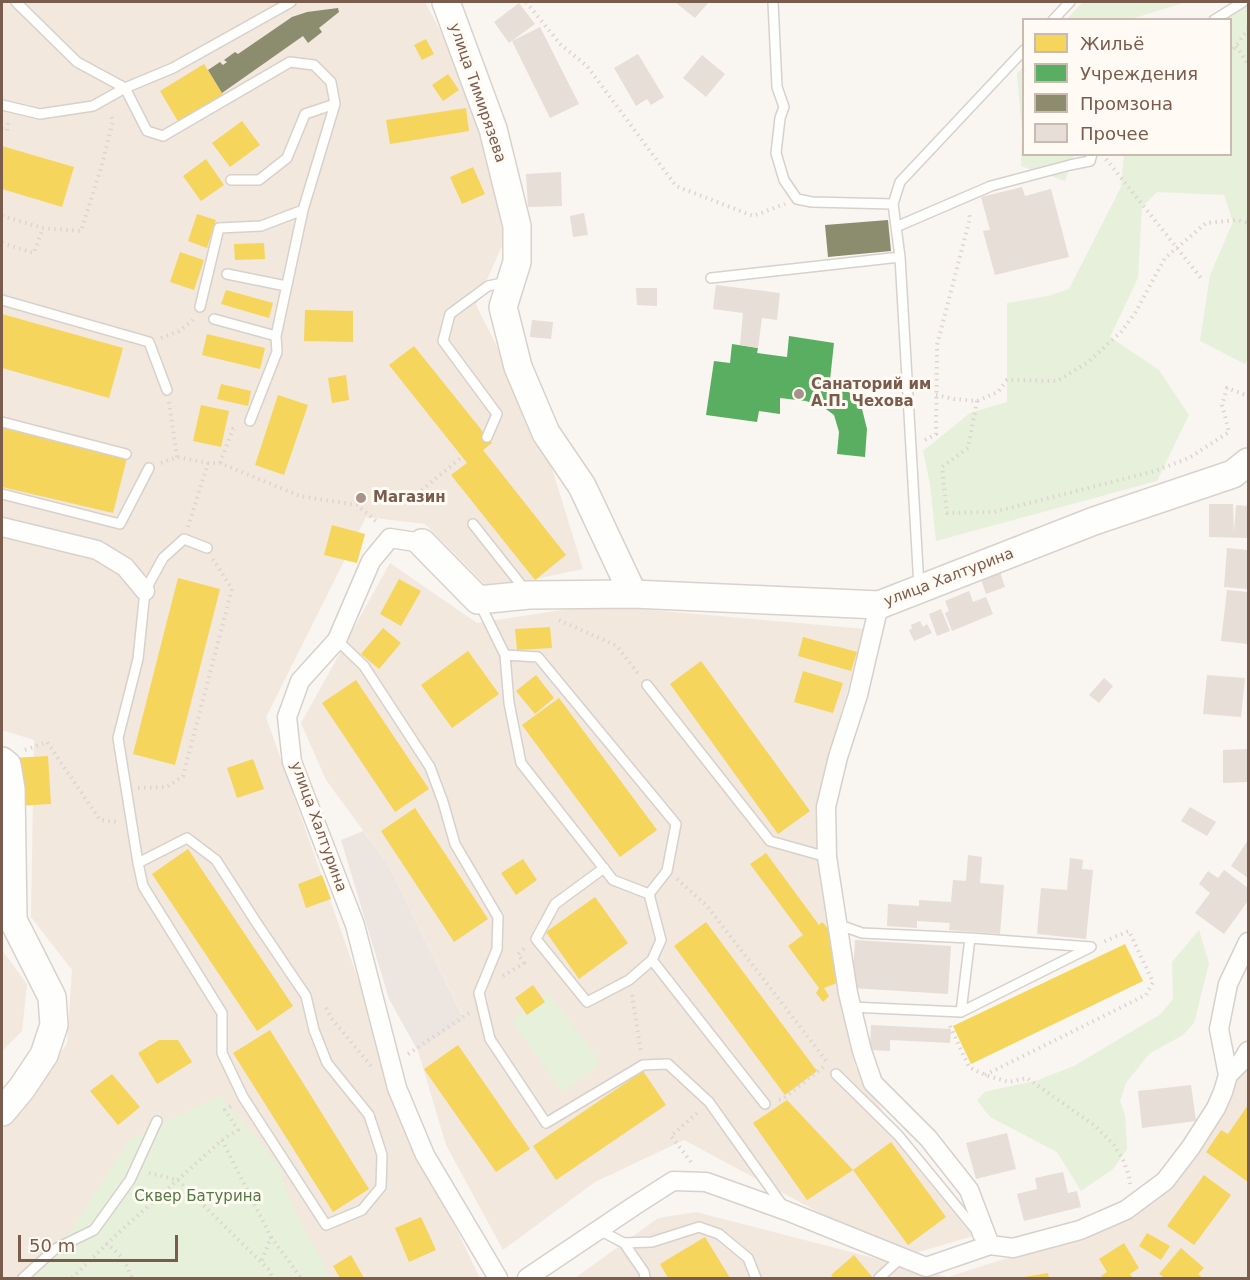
<!DOCTYPE html>
<meta charset="utf-8">
<style>
body{margin:0}
#map{position:relative;width:1250px;height:1280px;overflow:hidden;background:#f9f5f0;font-family:"DejaVu Sans",sans-serif}
canvas{display:block}
.frame{position:absolute;inset:0;border:3px solid #7a5c4d;pointer-events:none}
.legend{position:absolute;left:1022px;top:18px;width:210px;height:138px;box-sizing:border-box;background:#fffaf3;border:2px solid #cabbb1;margin:0;padding:8px 10px;list-style:none;font-size:18px;color:#7a5c4d}
.legend li{display:flex;align-items:center;gap:12px;height:30px}
.legend b{width:30px;border:2px solid #cabbb1}
.scale{position:absolute;left:18px;top:1235px;width:160px;height:27px;box-sizing:border-box;border:3px solid #7a5c4d;border-top:0;padding-left:8px;font-size:18px;line-height:21px;white-space:nowrap;color:#7a5c4d;-webkit-text-stroke:4px #fffaf3;paint-order:stroke}
</style>
<div id="map">
<canvas width="1250" height="1280"></canvas>
<div class="frame"></div>
<ul class="legend">
<li><b style="height:16px;background:#f6d55c"></b>Жильё</li>
<li><b style="height:16px;background:#5aae61"></b>Учреждения</li>
<li><b style="height:16px;background:#8c8c6e"></b>Промзона</li>
<li><b style="height:16px;background:#e6ded7"></b>Прочее</li>
</ul>
<div class="scale">50 m</div>
</div>
<script>
const c = document.querySelector('canvas').getContext('2d');
c.lineJoin = 'round';
function paint(path, color) { c.fillStyle = color; c.fill(path, 'evenodd'); }
const toPath = rows => new Path2D(rows.map(r => 'M' + r).join(''));
function trace(path, color, width, dash) { c.strokeStyle = color; c.lineWidth = width; c.lineCap = dash ? 'butt' : 'round'; c.setLineDash(dash || []); c.stroke(path); }
function label(font, color, halo, rows, align = 'center') {
  c.font = font + ' "DejaVu Sans",sans-serif'; c.lineWidth = 6; c.setLineDash([]); c.textBaseline = 'middle'; c.strokeStyle = halo; c.fillStyle = color; for (const [text, x, y, turn = 0] of rows) {
    c.save(); c.translate(x, y); c.rotate((+turn || 0) * Math.PI / 180); c.textAlign = isNaN(turn) ? turn : align; if (halo) c.strokeText(text, 0, 0); c.fillText(text, 0, 0); c.restore();
  }
}
paint(toPath([
 [2,2,425,2,475,96,508,232,476,305,541,433,583,569,489,589,425,524,366,517,266,717,418,1150,480,1278,2,1278,2,1126,67,1044,72,970,31,917,34,740,2,730],
 [390,563,477,623,595,605,866,629,826,764,836,942,855,1066,922,1174,973,1236,902,1257,684,1140,595,1182,503,1250,446,1145,418,1051,464,1018,387,863,326,780,301,723],
 [2,950,27,984,22,1031,2,1051],
 [1248,1040,1248,1278,575,1278,658,1218,696,1212,948,1277,1001,1260,1084,1240,1146,1201,1194,1142,1226,1107]
]), '#f2e8de');
paint(toPath([
 [363,831,387,863,464,1019,418,1051,389,999,341,840]
]), '#ede5e0');
paint(toPath([
 [1083,2,1248,2,1248,358,1245,364,1200,341,1210,275,1233,222,1224,195,1157,192,1142,207,1138,278,1110,337,1159,370,1189,415,1157,481,936,541,930,484,923,451,970,413,1007,402,1007,303,1048,296,1069,289,1121,187,1124,155,1230,154,1230,20,1227,19,1234,2,1183,3,1131,19,1067,19],
 [1023,67,1024,154,1074,155,1065,181,1021,166,1022,130,1017,74],
 [1199,930,1209,963,1194,1023,1183,1035,1149,1054,1126,1083,1120,1101,1125,1115,1127,1149,1113,1169,1081,1191,1057,1152,990,1117,977,1100,985,1092,1038,1080,1074,1066,1161,1014,1173,999,1172,962],
 [549,993,601,1063,563,1092,511,1021],
 [220,1095,279,1165,291,1204,331,1278,30,1278,34,1261,71,1231,129,1140]
]), '#e7f0db');
paint(toPath([
 [426,39,434,54,422,60,414,45],
 [204,64,224,96,179,123,160,91],
 [448,74,459,90,443,101,432,85],
 [466,108,469,131,390,144,386,120],
 [242,121,260,145,230,167,212,143],
 [2,146,74,167,62,207,2,189],
 [206,159,224,185,201,201,183,176],
 [473,167,485,194,462,204,450,177],
 [197,214,216,220,207,248,188,241],
 [264,243,265,259,235,260,234,244],
 [180,252,204,260,194,290,170,282],
 [226,290,273,303,269,318,221,304],
 [305,310,353,311,353,342,304,341],
 [2,314,123,348,109,398,2,368],
 [207,334,265,348,260,369,202,355],
 [414,346,492,443,483,450,566,555,535,580,451,475,467,463,389,365],
 [346,375,349,400,332,403,328,378],
 [221,384,251,391,248,406,217,399],
 [278,395,308,405,284,475,255,465],
 [201,405,229,411,221,447,193,441],
 [2,428,127,458,113,513,2,487],
 [332,525,365,534,357,563,324,555],
 [178,578,220,589,175,765,133,754],
 [399,579,421,591,401,626,380,614],
 [550,627,552,648,517,650,515,629],
 [383,628,401,643,379,669,361,654],
 [803,637,857,652,851,671,798,656],
 [468,651,499,694,452,728,421,685],
 [701,661,810,811,778,834,670,684],
 [803,671,843,683,833,713,794,702],
 [536,675,554,698,535,714,516,691],
 [356,680,429,789,395,812,322,703],
 [559,698,657,830,620,857,522,725],
 [48,756,51,804,15,806,12,758],
 [253,759,264,789,237,798,227,768],
 [415,808,488,919,454,942,381,831],
 [188,849,293,1006,257,1031,152,874],
 [766,853,819,925,822,922,833,933,832,941,837,983,824,988,829,996,823,1002,816,993,819,988,788,946,803,935,750,864],
 [523,859,537,880,516,895,501,873],
 [322,875,331,899,306,908,298,884],
 [595,897,628,943,579,979,546,932],
 [706,922,817,1071,785,1095,674,946],
 [1125,944,1143,981,971,1064,953,1026],
 [533,985,545,1002,527,1015,515,998],
 [270,1030,369,1189,333,1212,233,1053],
 [159,1040,178,1040,192,1062,157,1084,138,1053],
 [458,1045,530,1149,496,1172,424,1069],
 [643,1071,666,1105,556,1180,533,1146],
 [112,1074,140,1107,118,1125,90,1091],
 [787,1100,853,1170,807,1200,753,1123],
 [1248,1105,1248,1182,1206,1152,1221,1130,1228,1134],
 [891,1142,946,1217,908,1245,853,1170],
 [1204,1175,1231,1195,1194,1245,1167,1226],
 [421,1217,436,1250,409,1262,395,1228],
 [1147,1233,1170,1246,1161,1260,1139,1246],
 [705,1237,730,1278,668,1278,660,1264],
 [1124,1243,1139,1268,1130,1274,1133,1278,1103,1278,1101,1276,1107,1272,1099,1259],
 [1181,1248,1204,1268,1198,1274,1203,1278,1165,1278,1159,1274],
 [351,1255,364,1278,340,1278,333,1266],
 [854,1255,873,1278,834,1278,831,1275],
 [1048,1273,1049,1278,1024,1278,1024,1277]
]), '#f6d55c');
paint(toPath([
 [789,336,834,343,830,380,850,393,862,409,867,429,865,457,837,454,839,432,834,415,823,407,806,401,780,398,780,414,759,411,757,422,706,415,714,361,730,363,732,344,758,348,757,353,787,357]
]), '#5aae61');
paint(toPath([
 [338,8,339,12,319,28,322,32,308,43,303,36,222,93,208,70,220,62,223,65,227,62,224,60,235,52,238,54,292,17,307,12],
 [888,220,891,251,828,257,825,225]
]), '#8c8c6e');
paint(toPath([
 [675,2,709,2,695,18],
 [519,3,535,24,509,43,494,22],
 [540,27,579,104,550,118,512,41],
 [638,54,664,97,651,105,647,99,636,106,614,68],
 [702,55,725,74,706,97,683,78],
 [561,172,562,206,528,207,526,174],
 [1022,187,1025,196,1051,189,1069,257,995,275,983,231,990,230,981,197],
 [584,213,588,235,573,237,570,216],
 [716,285,780,293,777,320,762,318,758,348,740,345,743,313,713,309],
 [636,288,657,288,657,306,637,305],
 [532,320,553,322,551,339,530,337],
 [1209,504,1233,504,1234,533,1236,505,1248,506,1248,538,1209,537],
 [1227,548,1248,550,1248,589,1224,587],
 [1000,572,1005,587,986,594,981,579],
 [1227,590,1248,592,1248,644,1221,641],
 [969,591,973,602,986,597,993,614,952,631,945,613,949,611,945,601],
 [941,609,950,631,937,636,929,614],
 [920,621,923,627,927,624,932,633,914,641,909,630,912,629,911,625],
 [1207,675,1245,678,1241,717,1203,714],
 [1104,678,1113,686,1099,703,1089,695],
 [1248,749,1248,782,1223,783,1223,750],
 [1190,807,1216,822,1207,836,1181,821],
 [1248,840,1248,878,1231,866],
 [968,855,982,857,980,883,1004,885,1000,934,949,930,950,923,917,921,917,928,887,926,888,904,919,906,919,900,951,902,953,880,966,881],
 [1070,858,1083,860,1082,869,1093,870,1086,939,1037,934,1041,888,1067,890],
 [1224,870,1248,888,1248,901,1224,934,1195,913,1210,893,1199,884,1208,871,1218,878],
 [855,940,951,946,948,994,852,988],
 [871,1025,951,1029,950,1043,890,1040,890,1051,870,1050],
 [1191,1085,1196,1121,1142,1128,1138,1091],
 [1007,1133,1016,1169,976,1179,966,1143],
 [1063,1172,1068,1193,1077,1191,1081,1207,1024,1221,1017,1194,1037,1189,1035,1178]
]), '#e6ded7');
const lane = toPath([
 [16,2,77,62,125,88,173,68,291,2],
 [773,2,777,87,784,107,780,118,776,153,784,180,797,199,812,202,893,204],
 [1053,20,1070,2],
 [1214,20,1243,2],
 [2,105,40,114,93,106,125,88,147,131,163,136,290,62,314,65,331,82,335,104,303,210,276,336,277,352,250,421],
 [231,180,259,180,287,158,305,114,335,104],
 [896,227,991,186,1070,165,1090,161,1092,154],
 [227,274,286,286],
 [711,278,900,257],
 [2,300,149,342,167,390],
 [200,307,219,228,261,226,303,210],
 [214,319,276,336],
 [2,422,126,454],
 [487,437,497,414,443,341,450,314,488,286,507,282],
 [2,494,120,524,149,468],
 [473,524,526,591],
 [919,587,900,257,893,204,900,182,1024,50],
 [479,602,505,655,538,657,676,824,667,871,649,894],
 [337,640,364,666,430,767,443,802,455,844,498,917,497,949,479,993,490,1039,546,1123,643,1065,668,1064,709,1102,783,1206],
 [505,655,509,703,521,763,613,880,649,894],
 [647,685,770,841,827,857],
 [138,863,187,838,216,860,256,922,306,996,314,1030,327,1063,369,1115,382,1155,381,1187,362,1210,326,1225,243,1097,222,1053,222,1013,143,886,138,863,118,738,138,659,145,591,163,558,184,539,207,548],
 [604,868,555,904,536,939,587,1002,629,980,652,960],
 [649,894,661,940,652,960,765,1104],
 [837,924,862,933,970,938,1091,947,961,1012,851,1007],
 [961,1012,970,938],
 [836,1074,898,1135,976,1230,978,1236],
 [599,1230,624,1243,652,1242,699,1227,719,1234,748,1258,756,1278],
 [624,1243,644,1272,645,1278],
 [23,1278,55,1249,94,1230,130,1180,157,1121],
 [879,1278,902,1257]
]);
const street = toPath([
 [2,527,97,550,125,567,145,591],
 [422,543,390,538,371,561,337,640,300,681,287,717,292,762,355,925,397,1088,425,1155,498,1278],
 [879,605,858,695,838,757,826,807,827,857,848,993,862,1051,873,1083,928,1138,969,1190,990,1245],
 [1228,1075,1219,1029,1228,984,1248,942],
 [527,1278,634,1206,673,1181,706,1182,787,1211,926,1267,990,1245,1013,1248,1080,1230,1126,1210,1165,1181,1191,1147,1216,1108,1223,1092,1228,1075,1242,1061,1248,1051]
]);
const secondary = toPath([
 [422,543,478,600,529,595,633,594,582,486,546,433,518,367,503,307,517,262,517,226,493,129,446,2],
 [633,594,879,605,1094,521,1233,474,1248,462],
 [2,761,7,765,11,789,13,920,52,997,54,1025,44,1055,22,1088,2,1112]
]);
trace(lane, '#d7d1cb', 12);
trace(street, '#d7d1cb', 21);
trace(secondary, '#d9d2cb', 30);
trace(toPath([
 [526,2,561,45,587,66,676,186,753,216,785,204],
 [1236,46,1248,64],
 [1230,54,1248,29],
 [2,129,7,131,8,122],
 [1106,159,1201,278],
 [2,216,43,228,81,231,101,168,113,121,110,113],
 [2,243,34,253,43,228],
 [161,338,179,331,193,320],
 [936,395,954,399,977,401,998,392,1007,380,1057,381,1087,363,1121,332,1135,313,1165,258,1206,223,1237,220,1248,223],
 [977,401,968,448,942,467,947,513,994,512,1155,471,1189,458,1229,432,1222,405,1227,388,1248,396],
 [169,402,177,457],
 [925,440,936,434,937,345,970,218,969,212],
 [161,463,177,457,208,463,220,463,300,496,357,505,378,523],
 [220,463,233,429,238,426],
 [417,494,462,457],
 [188,527,208,463],
 [559,620,617,646,639,675],
 [25,750,47,742,100,820,118,822],
 [138,788,167,787,183,776,232,589,213,559],
 [677,879,707,906,828,1063],
 [503,976,524,963,518,954,526,947],
 [632,995,641,1053],
 [326,1008,332,1019,371,1066],
 [950,1026,969,1067,985,1075,1009,1082,1027,1078,1094,1125,1114,1145,1123,1160,1129,1176,1130,1184],
 [408,1054,469,1013],
 [985,1075,1146,995,1153,982,1129,931,1103,942],
 [779,1100,783,1099,823,1067],
 [222,1140,271,1237,261,1263],
 [691,1162,671,1136,699,1111],
 [149,1173,178,1180,268,1269,273,1278],
 [271,1237,301,1278],
 [106,1243,123,1258,132,1278],
 [72,1278,116,1235,222,1140,238,1130,225,1110,231,1106]
]), '#dcd5d0', 4, [1.5, 4.5]);
trace(lane, '#fefefd', 9);
trace(street, '#fefefd', 18);
trace(secondary, '#fefefd', 27);
for (const [x, y, r, color] of [
 [799,394,6,"#a69286"],
 [361,498,6,"#a69286"]
]) { const dot = new Path2D(); dot.arc(x, y, r, 0, 2 * Math.PI); c.fillStyle = color; c.fill(dot); trace(dot, '#fffaf3', 2); }
label('15px', '#7a5c4d', '#fffaf3', [
 ["улица Тимирязева",477,93,71],
 ["улица Халтурина",949,578,-21],
 ["улица Халтурина",318,827,70]
]);
label('bold 15px', '#7a5c4d', '#fffaf3', [
 ["Санаторий им",811,385],
 ["А.П. Чехова",811,402],
 ["Магазин",373,498]
], 'left');
label('15px', '#537a41', '#fffaf3', [
 ["Сквер Батурина",198,1197]
]);
</script>
